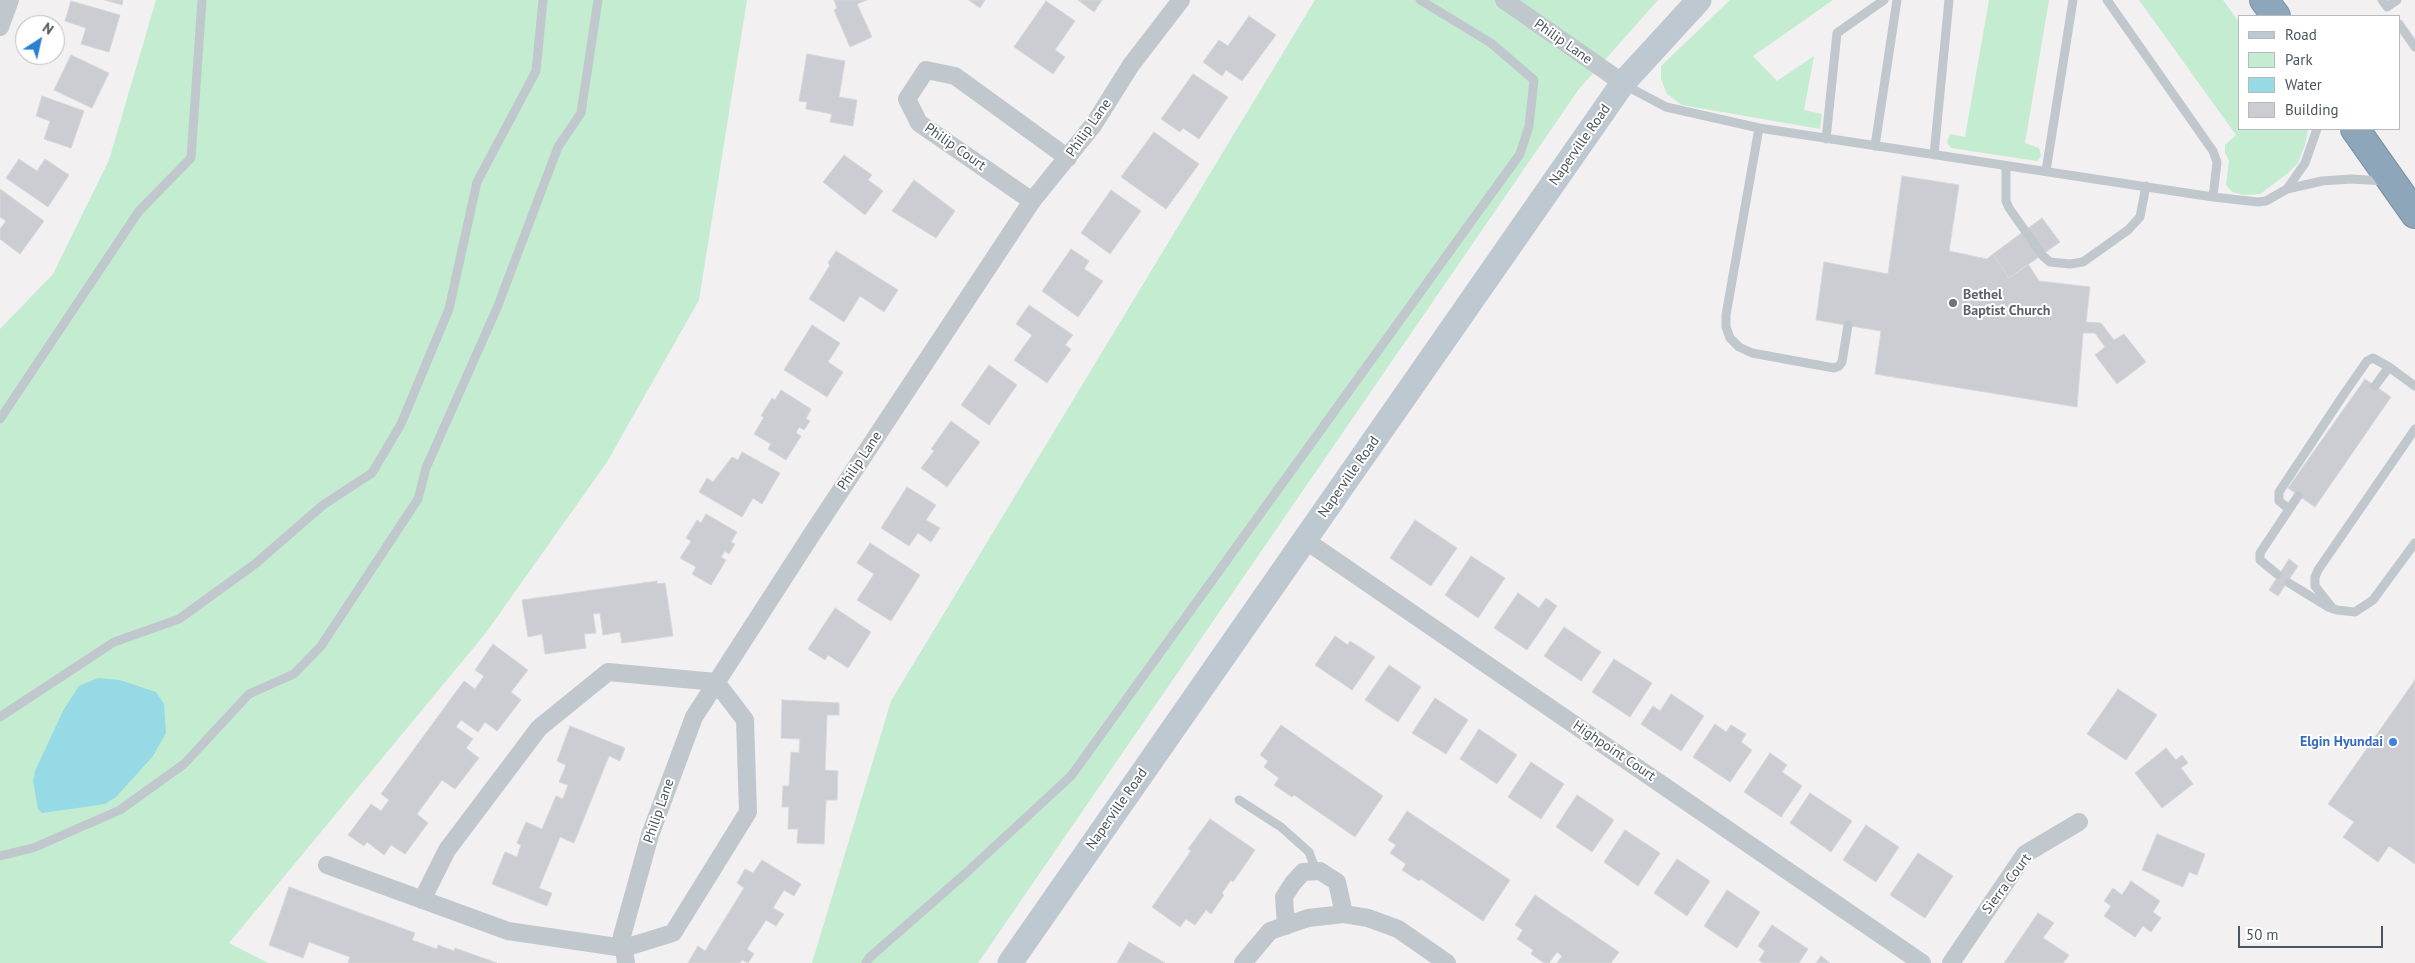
<!DOCTYPE html>
<style>
body{margin:0}
#map{position:relative;width:2415px;height:963px;overflow:hidden;background:#f2f0f1;font-family:"PT Sans",sans-serif}
canvas{display:block}
.legend{position:absolute;left:2238px;top:15px;width:162px;height:115px;box-sizing:border-box;background:#fff;border:1px solid #b7bbbe;margin:0;padding:6px 9px;list-style:none;font-size:15px;color:#4a555c}
.legend li{display:flex;align-items:center;gap:10px;height:25px}
.legend b{width:25px;border:1px solid #b7bbbe}
.north{position:absolute;left:15px;top:15px;width:50px;height:50px;box-sizing:border-box;background:#fff;border:1px solid #b7bbbe;border-radius:50%;rotate:35deg;font-size:14px;font-weight:700;line-height:20px;text-align:center;color:#4a555c}
.north::after{content:'';display:block;margin:auto;width:18px;height:22px;background:#2a80d3;clip-path:polygon(50% 0,100% 100%,50% 72%,0 100%)}
.scale{position:absolute;left:2238px;top:926px;width:145px;height:22px;box-sizing:border-box;border:2px solid #4a555c;border-top:0;padding-left:6px;font-size:15px;line-height:18px;white-space:nowrap;color:#4a555c;-webkit-text-stroke:4px #fff;paint-order:stroke}
</style>
<div id="map">
<canvas width="2415" height="963"></canvas>
<ul class="legend">
<li><b style="height:6px;background:#bec8d0"></b>Road</li>
<li><b style="height:14px;background:#c3ecd0"></b>Park</li>
<li><b style="height:14px;background:#95dae4"></b>Water</li>
<li><b style="height:14px;background:#cbcdd2"></b>Building</li>
</ul>
<div class="north">N</div>
<div class="scale">50 m</div>
</div>
<script>
const c = document.querySelector('canvas').getContext('2d');
c.lineJoin = 'round';
function paint(path, color) { c.fillStyle = color; c.fill(path, 'evenodd'); }
const toPath = rows => new Path2D(rows.map(r => 'M' + r).join(''));
function trace(path, color, width, dash) { c.strokeStyle = color; c.lineWidth = width; c.lineCap = dash ? 'butt' : 'round'; c.setLineDash(dash || []); c.stroke(path); }
function label(font, color, halo, rows, align = 'center') {
  c.font = font + ' "PT Sans",sans-serif'; c.lineWidth = 4; c.setLineDash([]); c.textBaseline = 'middle'; c.strokeStyle = halo; c.fillStyle = color; for (const [text, x, y, turn = 0] of rows) {
    c.save(); c.translate(x, y); c.rotate((+turn || 0) * Math.PI / 180); c.textAlign = isNaN(turn) ? turn : align; if (halo) c.strokeText(text, 0, 0); c.fillText(text, 0, 0); c.restore();
  }
}
paint(toPath([
 [156,0,747,0,699,300,607,462,485,634,229,943,268,963,0,963,0,329,53,274,109,160],
 [1315,0,1658,0,1579,89,978,963,812,963,891,701],
 [1730,0,1833,0,1753,56,1777,81,1814,56,1804,110,1822,114,1820,129,1682,105,1667,94,1661,79,1661,66],
 [1989,0,2049,0,2025,143,2039,148,2041,156,2037,161,1951,148,1947,142,1950,134,1965,137],
 [2139,0,2223,0,2239,22,2239,129,2308,129,2305,145,2298,163,2287,174,2260,194,2244,195,2232,192,2226,185,2229,161,2225,153,2225,145,2236,135]
]), '#c3ecd0');
paint(toPath([
 [98,678,120,680,156,692,164,704,166,733,153,756,116,797,105,804,42,813,38,809,33,781,35,771,64,709,79,686]
]), '#95dae4');
const building = toPath([
 [105,0,123,0,122,5,105,0],
 [834,0,867,0,857,4,872,37,850,47,834,10,837,8,834,0],
 [969,0,985,0,980,8,969,0],
 [1078,0,1102,0,1094,12,1078,0],
 [71,1,120,15,109,52,81,44,86,28,65,21,71,1],
 [1046,1,1075,21,1055,50,1065,57,1053,74,1014,47,1046,1],
 [1249,16,1276,35,1242,81,1226,70,1222,76,1203,62,1219,40,1228,46,1249,16],
 [807,54,845,61,839,97,857,100,853,126,830,122,832,114,806,109,807,102,799,101,807,54],
 [71,55,109,73,92,108,54,90,71,55],
 [1193,74,1228,97,1199,139,1183,128,1180,132,1161,119,1193,74],
 [42,96,84,111,71,148,44,139,50,121,36,116,42,96],
 [1154,132,1199,164,1166,209,1121,177,1154,132],
 [844,155,872,175,868,180,883,191,865,215,823,182,844,155],
 [19,159,37,171,45,159,69,175,48,207,6,178,19,159],
 [1902,176,1959,185,1949,251,1987,259,1993,254,2009,278,2028,264,2039,281,2090,287,2086,322,2101,323,2114,340,2124,334,2146,362,2117,384,2095,355,2105,347,2095,333,2083,333,2077,407,1875,374,1881,331,1816,320,1824,262,1888,274,1902,176],
 [914,180,955,211,936,238,892,211,914,180],
 [0,189,44,221,20,254,0,239,0,229,6,221,0,217,0,189],
 [1111,190,1141,211,1110,254,1081,233,1111,190],
 [2042,218,2060,242,2009,278,1993,254,2042,218],
 [1071,249,1089,261,1084,269,1103,281,1078,317,1042,291,1071,249],
 [836,251,898,290,884,312,860,296,844,322,809,299,830,265,828,263,836,251],
 [1029,305,1073,335,1065,345,1071,349,1047,383,1014,360,1032,335,1016,324,1029,305],
 [812,325,840,343,828,362,843,372,827,397,784,370,812,325],
 [989,365,1017,385,989,425,961,405,989,365],
 [2365,379,2391,397,2315,507,2288,488,2365,379],
 [781,390,811,409,806,419,810,421,804,430,799,427,796,433,801,436,786,460,768,449,771,444,754,434,764,417,761,416,772,398,775,400,781,390],
 [951,421,980,442,947,487,921,468,934,451,931,449,951,421],
 [742,452,780,473,762,504,753,498,742,517,699,492,707,478,713,482,732,457,738,460,742,452],
 [907,487,936,505,926,520,940,528,931,542,918,533,909,546,881,528,907,487],
 [706,514,737,532,731,542,735,544,729,554,725,551,721,557,726,560,711,585,692,574,696,567,680,558,691,541,686,538,697,520,701,523,706,514],
 [1415,520,1457,548,1431,586,1390,558,1415,520],
 [870,543,920,575,891,621,857,600,874,574,857,563,870,543],
 [1471,556,1505,578,1478,618,1445,595,1471,556],
 [2289,559,2298,566,2278,596,2269,590,2289,559],
 [657,581,657,584,665,583,673,636,622,643,620,632,603,635,600,613,593,614,596,633,584,634,586,648,545,654,542,634,528,637,522,600,657,581],
 [1518,593,1539,608,1546,598,1557,606,1527,650,1494,628,1518,593],
 [835,608,871,632,848,668,828,655,825,660,808,649,835,608],
 [1564,627,1601,652,1581,681,1544,656,1564,627],
 [1335,636,1348,645,1350,641,1375,657,1352,690,1315,665,1335,636],
 [493,644,528,670,511,692,521,700,497,731,485,722,478,732,461,720,456,727,473,739,466,748,479,758,455,789,442,780,417,814,428,823,405,854,391,845,384,855,367,842,364,846,348,835,371,804,381,811,389,800,381,794,464,681,475,689,484,676,475,670,493,644],
 [1614,659,1652,683,1630,717,1592,692,1614,659],
 [1389,665,1421,687,1398,722,1365,700,1389,665],
 [2415,680,2415,864,2389,846,2378,862,2343,837,2354,822,2328,804,2415,680],
 [2118,689,2157,715,2126,760,2087,734,2118,689],
 [1671,694,1704,716,1681,751,1641,724,1653,706,1660,711,1671,694],
 [1435,698,1468,720,1446,754,1412,733,1435,698],
 [782,700,839,703,839,715,827,715,825,770,838,771,837,800,826,800,824,844,797,843,798,829,788,829,789,807,782,807,783,786,789,786,791,752,799,753,800,739,781,738,782,700],
 [1715,724,1726,732,1731,725,1746,734,1741,742,1752,750,1730,782,1693,757,1715,724],
 [1281,725,1383,796,1355,837,1294,795,1292,797,1274,785,1279,778,1264,767,1268,761,1260,755,1281,725],
 [570,726,625,748,620,761,609,756,574,843,560,837,539,888,552,893,547,906,492,884,505,852,517,857,521,845,517,843,526,822,542,829,556,796,563,799,568,785,559,782,566,765,557,761,570,726],
 [1479,729,1517,755,1497,784,1460,759,1479,729],
 [2166,748,2176,760,2182,755,2188,763,2181,768,2193,784,2162,808,2135,773,2166,748],
 [1770,753,1787,765,1782,772,1802,786,1781,817,1744,792,1770,753],
 [1531,762,1564,784,1541,819,1508,797,1531,762],
 [1810,793,1852,821,1831,852,1790,823,1810,793],
 [1577,795,1614,820,1592,852,1556,827,1577,795],
 [1407,811,1510,880,1483,921,1421,879,1419,881,1402,870,1406,864,1390,853,1396,845,1388,840,1407,811],
 [1210,819,1255,850,1233,882,1231,880,1222,893,1224,895,1211,914,1206,910,1195,925,1186,919,1180,927,1152,907,1191,851,1188,849,1210,819],
 [1866,825,1899,847,1876,882,1843,860,1866,825],
 [1625,830,1660,853,1638,886,1604,862,1625,830],
 [2157,834,2205,854,2197,875,2189,872,2183,887,2142,870,2157,834],
 [1918,853,1953,876,1925,918,1890,895,1918,853],
 [1677,859,1710,881,1687,916,1654,893,1677,859],
 [762,860,801,884,794,896,784,890,773,908,784,914,776,926,766,920,747,949,754,954,748,963,742,960,740,963,688,963,698,946,705,951,744,888,737,883,745,869,753,873,762,860],
 [2131,881,2160,901,2153,912,2161,918,2151,932,2143,926,2135,937,2104,916,2111,906,2104,901,2113,888,2122,895,2131,881],
 [289,887,415,933,412,940,437,949,438,945,454,951,455,948,497,963,348,963,350,957,309,942,303,958,269,945,289,887],
 [1727,890,1760,912,1737,948,1704,926,1727,890],
 [1535,895,1619,952,1611,963,1557,963,1562,956,1557,952,1549,963,1544,963,1531,954,1533,950,1517,939,1523,930,1515,925,1535,895],
 [2038,913,2054,923,2043,938,2069,955,2063,963,2004,963,2038,913],
 [1772,925,1808,949,1799,963,1763,963,1759,960,1765,951,1758,946,1772,925],
 [1129,942,1165,963,1117,963,1129,942],
 [1821,956,1830,963,1816,963,1821,956]
]);
paint(building, '#cbcdd2');
trace(building, '#d5d7db', 1);
const highway = toPath([
 [2264,0,2276,16],
 [2355,129,2415,214]
]);
trace(highway, '#7891a6', 30);
trace(toPath([
 [2107,0,2213,151,2217,162,2213,197],
 [2382,0,2387,7,2397,0],
 [2399,24,2415,47],
 [1623,84,1666,107,1759,128,2213,197,2258,202,2266,201,2287,189,2322,181,2351,179,2385,181],
 [1759,128,1726,315,1726,327,1730,338,1739,347,1752,353,1834,368,1839,366,1842,362,1848,325],
 [1826,139,1837,33,1884,0],
 [1875,146,1897,0],
 [1934,155,1949,0],
 [2006,166,2006,201,2009,208,2043,256,2050,262,2070,264,2083,262,2128,230,2140,217,2146,186],
 [2046,171,2073,0],
 [2287,189,2305,163,2317,129],
 [2375,386,2389,367,2415,386],
 [0,419,139,211,191,158,202,0],
 [2289,509,2279,501,2279,492,2344,394,2367,361,2373,358,2389,367],
 [2277,574,2260,560,2260,553,2298,496],
 [2289,583,2328,607,2337,610,2355,612,2373,600,2415,543],
 [2333,609,2315,586,2315,577,2318,570,2415,429],
 [0,717,114,642,179,619,255,564,323,505,372,473,401,424,449,309,477,182,536,71,543,0],
 [1239,800,1281,827,1309,852,1316,871],
 [0,856,33,848,120,810,184,764,249,694,294,674,321,646,418,499,426,468,497,308,558,147,581,113,598,0],
 [866,963,869,958,966,873,1071,776,1520,154,1529,126,1534,80,1491,43,1420,0]
]), '#c0c8ce', 9);
trace(toPath([
 [1504,0,1623,83],
 [0,27,10,0],
 [1032,201,919,123,907,99,926,70,955,76,1068,158],
 [1305,540,1922,963],
 [327,865,508,931,624,948,673,933,748,812,745,720,716,682,608,672,539,728,447,850,422,900],
 [1286,926,1284,897,1293,883,1303,872,1320,871,1337,882,1344,914],
 [626,963,622,936,650,835,694,717,812,534,1032,201,1094,124,1131,65,1181,0],
 [1243,963,1270,931,1308,918,1344,914,1368,918,1398,929,1447,963],
 [1951,963,2025,854,2079,822]
]), '#c0c8ce', 18);
trace(toPath([
 [1010,963,1623,83,1699,0]
]), '#bec8d0', 25);
trace(highway, '#8da6ba', 28);
for (const [x, y, r, color] of [
 [1953,303,5,"#6b7280"],
 [2393,742,5,"#3f7fe0"]
]) { const dot = new Path2D(); dot.arc(x, y, r, 0, 2 * Math.PI); c.fillStyle = color; c.fill(dot); trace(dot, '#fff', 2); }
label('14px', '#4a555c', '#fff', [
 ["Philip Lane",1563,42,35],
 ["Philip Lane",1089,128,-55],
 ["Naperville Road",1580,145,-55],
 ["Philip Court",955,147,35],
 ["Philip Lane",860,461,-56],
 ["Naperville Road",1349,477,-55],
 ["Highpoint Court",1614,751,34],
 ["Naperville Road",1117,809,-55],
 ["Philip Lane",659,811,-71],
 ["Sierra Court",2007,884,-53]
]);
label('bold 14px', '#5b616d', '#fff', [
 ["Bethel",1963,295],
 ["Baptist Church",1963,311]
], 'left');
label('bold 14px', '#366cbe', '#fff', [
 ["Elgin Hyundai",2383,742]
], 'right');
</script>
